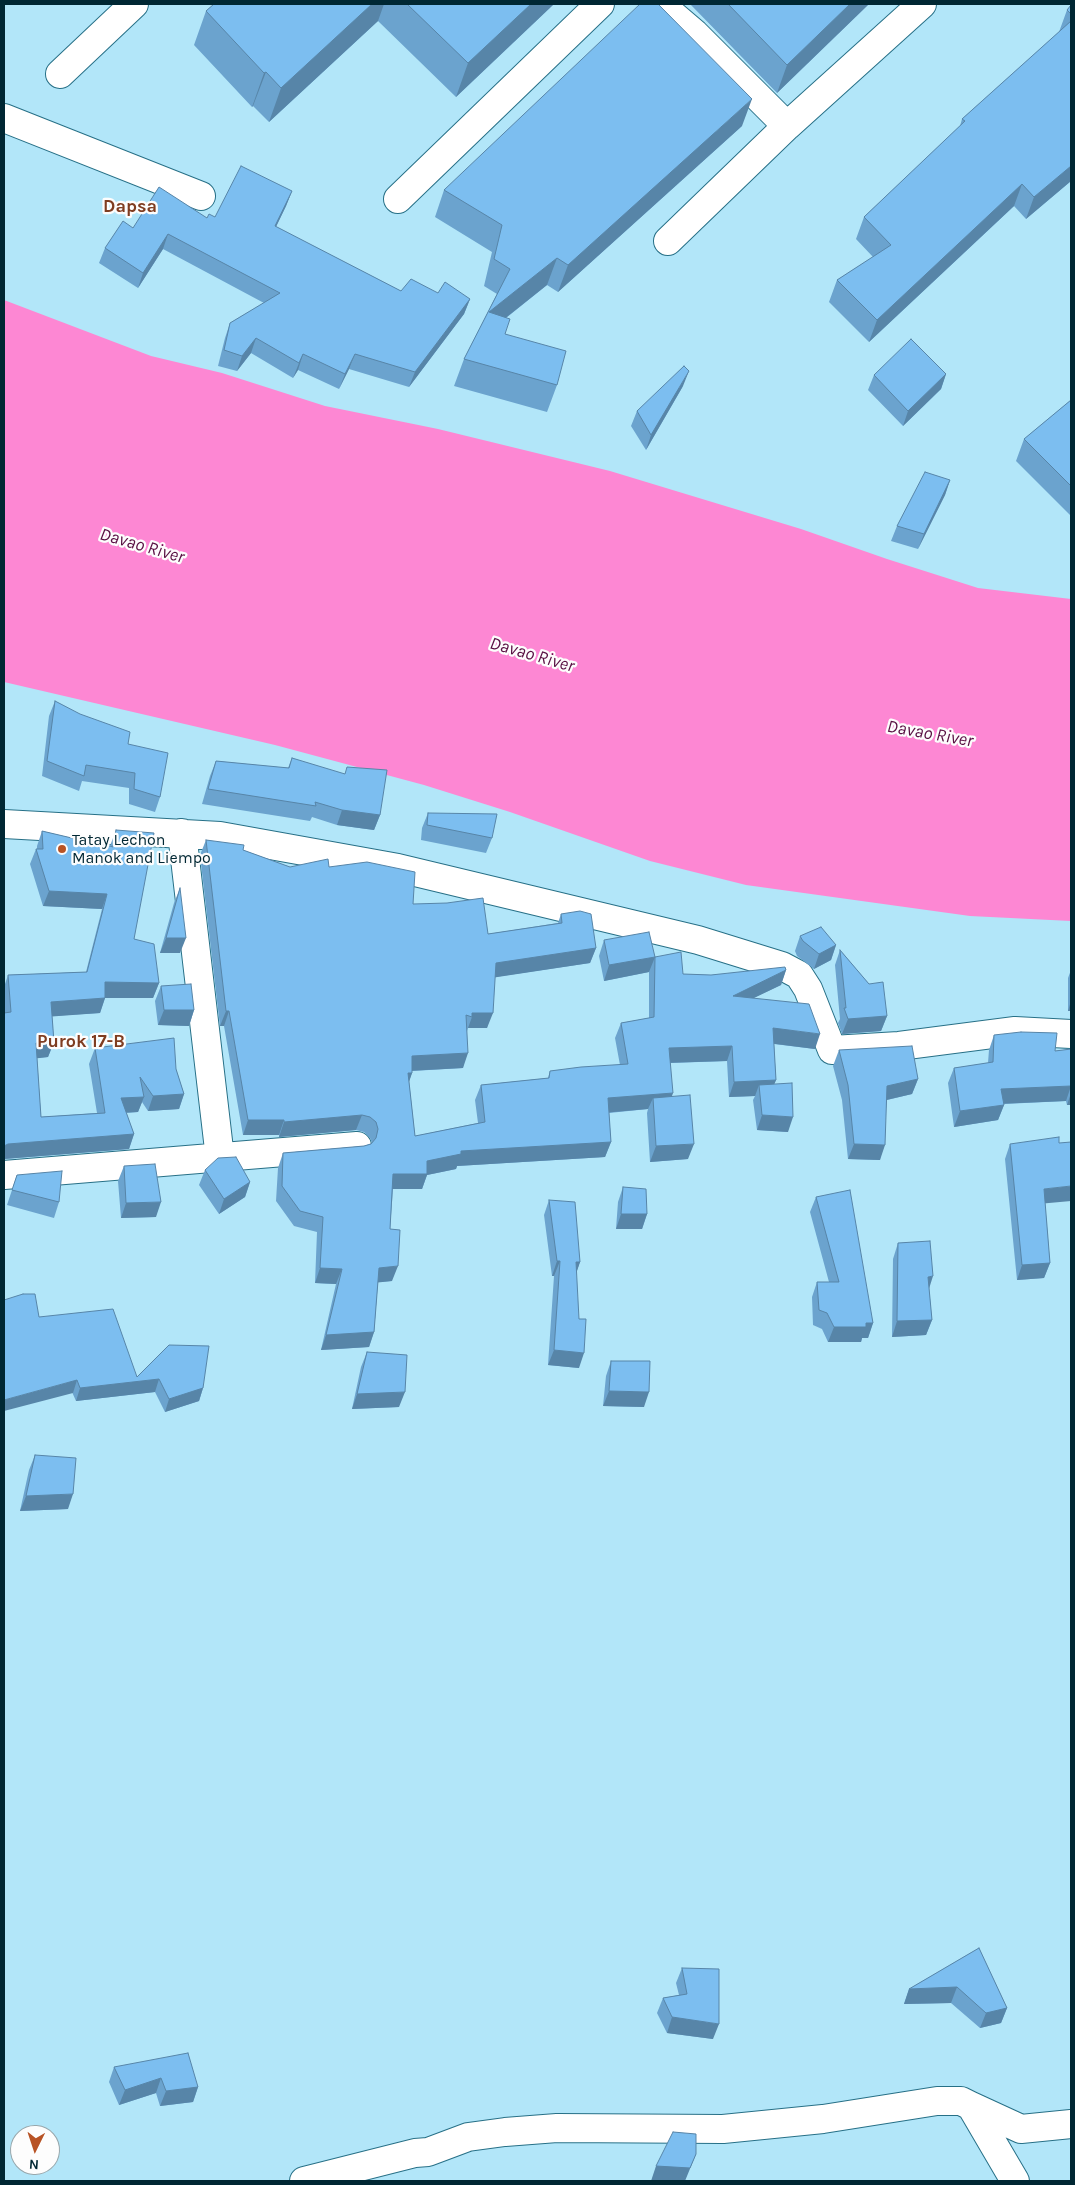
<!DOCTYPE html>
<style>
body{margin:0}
#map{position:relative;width:1075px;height:2185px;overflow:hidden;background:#b2e6f9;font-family:Karla,sans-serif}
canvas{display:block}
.frame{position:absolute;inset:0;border:5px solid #002733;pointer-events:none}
.north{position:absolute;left:10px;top:2125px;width:50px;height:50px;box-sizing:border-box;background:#fdfdfd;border:1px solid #98a7ac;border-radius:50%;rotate:184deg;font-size:14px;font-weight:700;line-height:20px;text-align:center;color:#002733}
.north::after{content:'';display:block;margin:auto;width:18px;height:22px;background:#b85325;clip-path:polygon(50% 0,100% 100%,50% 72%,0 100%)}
</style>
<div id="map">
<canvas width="1075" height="2185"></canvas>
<div class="frame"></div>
<div class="north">N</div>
</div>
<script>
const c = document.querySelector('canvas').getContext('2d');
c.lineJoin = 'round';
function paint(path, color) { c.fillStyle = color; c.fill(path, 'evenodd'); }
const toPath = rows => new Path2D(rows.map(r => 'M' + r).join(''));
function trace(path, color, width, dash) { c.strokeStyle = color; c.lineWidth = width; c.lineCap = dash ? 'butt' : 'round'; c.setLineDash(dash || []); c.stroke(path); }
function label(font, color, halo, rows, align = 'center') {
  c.font = font + ' Karla,sans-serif'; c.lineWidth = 4.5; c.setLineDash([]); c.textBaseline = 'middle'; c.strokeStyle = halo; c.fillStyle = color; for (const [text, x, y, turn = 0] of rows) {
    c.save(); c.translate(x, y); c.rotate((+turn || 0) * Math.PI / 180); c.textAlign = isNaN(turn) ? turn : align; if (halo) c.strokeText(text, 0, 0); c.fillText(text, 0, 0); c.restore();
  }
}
paint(toPath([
 [4,300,151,356,222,373,325,406,438,429,610,471,801,529,887,559,978,588,1071,599,1071,921,970,916,746,885,650,861,510,812,424,785,275,745,4,682]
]), '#fd87d3');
const minor = toPath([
 [660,4,695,34,787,126],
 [60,74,134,4],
 [4,118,201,196],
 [398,199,600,4],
 [668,241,787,126,922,4],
 [4,824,220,836,398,868,698,940,782,966,799,975,808,989,832,1050,899,1046,1015,1031,1071,1034],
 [182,833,220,1158],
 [4,1175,357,1146],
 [971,2106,1021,2129,1071,2124],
 [304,2181,415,2153,428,2152,468,2137,505,2132,557,2128,723,2129,823,2119,937,2101,961,2101,971,2106,1015,2181]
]);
trace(minor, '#277087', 30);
trace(minor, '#fff', 28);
paint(toPath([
 [214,4,554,4,456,97,378,21,269,122,253,106,252,107,194,45,206,11],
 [690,4,869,4,777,93],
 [1071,5,1071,181,1026,219,1014,206,869,342,829,302,837,280,873,257,856,239,864,217,960,126,962,119,1059,32,1067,10],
 [742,126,558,292,547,285,506,318,505,334,557,385,547,412,454,386,464,359,497,294,484,286,492,252,435,217,444,190],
 [292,191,286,206,276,227,401,291,438,293,470,299,464,314,409,387,349,369,339,389,298,370,293,378,251,353,237,371,218,366,225,338,230,323,264,303,163,249,138,288,99,263,105,248,133,228,215,217],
 [946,374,941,389,903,426,868,390,874,375],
 [683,386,646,450,631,426,637,411],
 [1071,400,1071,516,1016,461,1024,439],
 [950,480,945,495,918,549,891,541,897,526],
 [55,701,128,744,160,797,155,812,129,804,129,788,82,781,79,791,42,776,49,716],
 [292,758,380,815,374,830,337,825,312,817,310,821,202,804,210,776,216,761,288,768],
 [428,813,492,838,486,853,421,840,422,828],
 [116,830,134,939,159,983,153,998,105,998,100,1013,52,1016,54,1042,48,1057,37,1058,41,1117,97,1113,89,1064,95,1048,176,1069,184,1094,179,1109,148,1111,142,1102,138,1112,126,1113,134,1134,129,1149,4,1159,4,987,8,975,86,972,102,909,43,906,30,864,36,849,37,849,37,846,42,831,76,839,77,836,110,846],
 [206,840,243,850,290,867,329,867,413,904,488,934,558,923,561,914,596,948,590,963,495,977,487,1028,468,1028,467,1031,463,1068,412,1071,412,1073,409,1081,415,1136,478,1123,475,1100,481,1085,548,1078,550,1071,620,1065,615,1038,621,1023,649,1018,649,972,604,981,599,956,604,940,655,957,683,974,711,975,786,970,781,985,753,998,815,1049,774,1044,776,1080,774,1084,788,1132,757,1130,753,1100,755,1096,729,1097,727,1061,670,1063,672,1096,688,1159,650,1162,647,1113,648,1109,609,1113,611,1142,605,1157,457,1166,456,1169,427,1175,422,1189,393,1189,390,1229,392,1281,378,1282,374,1332,369,1347,321,1350,336,1284,315,1283,317,1232,294,1226,276,1201,278,1168,283,1153,364,1146,372,1143,370,1138,364,1132,356,1130,279,1137,279,1135,243,1135,224,1026,220,1026,200,855],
 [180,888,180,953,160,953,174,903],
 [800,936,836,945,831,960,814,969,797,956,795,951],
 [840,950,869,984,887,1016,881,1031,842,1034,838,1023,840,1019,835,965],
 [1071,970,1071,1011,1068,1011,1068,978],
 [161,986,194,1010,189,1026,158,1025,155,1001],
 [994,1035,1055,1051,1071,1049,1071,1105,1067,1105,1066,1101,1004,1104,1004,1105,998,1120,954,1127,948,1083,954,1068,988,1063,989,1050],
 [839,1050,918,1079,912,1094,887,1100,880,1160,848,1159,842,1100,833,1066],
 [1010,1144,1045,1203,1050,1263,1044,1278,1017,1280,1005,1159],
 [124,1166,156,1217,121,1218,118,1181],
 [205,1170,250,1182,245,1197,219,1214,199,1185],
 [17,1175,59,1202,54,1218,7,1205],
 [623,1187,647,1214,642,1229,616,1229,618,1202],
 [816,1197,873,1323,868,1338,862,1338,861,1342,828,1342,822,1329,813,1325,812,1297,817,1282,829,1282,810,1212],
 [549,1200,580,1262,576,1273,579,1368,548,1365,554,1276,552,1276,544,1215],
 [898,1243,929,1288,932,1320,926,1335,892,1337,893,1259],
 [39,1317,137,1377,169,1345,203,1388,199,1401,165,1412,155,1392,76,1401],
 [367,1352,399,1407,352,1409,361,1367],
 [611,1361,644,1407,603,1406,606,1376],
 [35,1455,68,1509,20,1511,29,1470],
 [979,1948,1007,2008,1001,2023,980,2028,951,2003,904,2004,909,1989],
 [682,1968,713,2039,667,2033,657,2013,663,1998,679,1995,676,1983],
 [114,2067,198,2087,193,2102,160,2106,156,2093,119,2105,109,2082]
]), '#6ba3ce');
paint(toPath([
 [372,4,384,4,378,21,269,122,281,88],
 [531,4,554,4,456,97,468,63],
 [850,4,869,4,777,93,787,65],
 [266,72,253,106,252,107,264,73],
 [752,99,742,126,558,292,568,265],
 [1071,166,1071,181,1026,219,1034,197],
 [1022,184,1014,206,869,342,877,320],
 [292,191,286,206,269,241,275,226],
 [168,234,163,249,138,288,143,273],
 [557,258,547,285,479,339,489,312],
 [470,299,464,314,409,387,415,372],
 [256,338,251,353,237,371,242,356],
 [303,354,298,370,293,378,299,363],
 [355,354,349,369,339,389,345,374],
 [689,371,683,386,646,450,651,435],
 [946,374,941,389,903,426,908,411],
 [950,480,945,495,918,549,924,534],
 [342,810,380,815,374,830,337,825],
 [49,891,107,894,102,909,43,906],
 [166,938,186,938,180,953,160,953],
 [836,945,831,960,814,969,819,954],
 [596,948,590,963,491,978,496,963],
 [655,957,649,972,604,981,609,965],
 [786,970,781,985,727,1011,733,996],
 [105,982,159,983,153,998,99,998],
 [105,998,100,1013,45,1017,51,1002],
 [1071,1001,1071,1011,1068,1011],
 [164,1010,194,1010,189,1026,158,1025],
 [226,1011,229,1011,224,1026,220,1026],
 [472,1013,493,1013,487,1028,468,1028,472,1017],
 [887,1016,881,1031,842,1034,848,1019],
 [773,1028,820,1034,815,1049,768,1043],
 [54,1042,48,1057,31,1059,36,1043],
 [732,1046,727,1061,663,1063,669,1048],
 [468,1053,463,1068,407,1071,412,1056],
 [408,1073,412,1073,407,1088],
 [918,1079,912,1094,882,1101,887,1086],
 [776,1080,770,1095,759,1085,755,1096,729,1097,734,1082],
 [1071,1086,1066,1101,996,1104,1001,1089],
 [673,1093,668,1108,653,1098,648,1109,602,1113,608,1098],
 [1071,1093,1071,1105,1067,1105],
 [184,1094,179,1109,148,1111,153,1096],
 [144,1097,138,1112,116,1113,121,1098],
 [1004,1105,998,1120,954,1127,960,1111],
 [362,1115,356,1130,279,1137,284,1122],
 [762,1115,793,1117,788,1132,757,1130],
 [248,1120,284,1120,279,1135,243,1135],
 [134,1134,129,1149,4,1159,4,1146,8,1144],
 [611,1142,605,1157,457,1166,456,1169,427,1175,422,1189,388,1189,393,1174,427,1161,461,1151],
 [694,1144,688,1159,650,1162,656,1146],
 [854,1144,885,1145,880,1160,848,1159],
 [250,1182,245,1197,219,1214,224,1199],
 [1071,1186,1071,1201,1038,1204,1044,1189],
 [161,1202,156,1217,121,1218,126,1203],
 [621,1214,647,1214,642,1229,616,1229],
 [557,1261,560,1261,554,1276,552,1276],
 [576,1262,580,1262,575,1277],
 [1050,1263,1044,1278,1017,1280,1022,1265],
 [398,1266,392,1281,373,1283,379,1268],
 [320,1268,342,1269,336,1284,315,1283],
 [933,1276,928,1292,928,1277],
 [932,1320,926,1335,892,1337,897,1321],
 [866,1323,873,1323,868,1338,862,1338,861,1342,828,1342,834,1327],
 [374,1332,369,1347,321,1350,326,1335],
 [554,1350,584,1353,579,1368,548,1365],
 [159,1379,155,1392,76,1401,80,1388],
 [77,1380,73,1393,4,1411,4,1400],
 [203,1388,199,1401,165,1412,169,1399],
 [609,1391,649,1392,644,1407,603,1406],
 [405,1392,399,1407,352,1409,357,1394],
 [73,1494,68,1509,20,1511,26,1496],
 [957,1987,951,2003,904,2004,909,1989],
 [1007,2008,1001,2023,980,2028,986,2013],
 [672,2017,719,2024,713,2039,667,2033],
 [161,2078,156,2093,119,2105,125,2090],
 [198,2087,193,2102,160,2106,166,2091],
 [696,2154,685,2181,651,2181,656,2166]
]), '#5785a8');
const building = toPath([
 [214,4,372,4,281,88,266,72,264,73,206,11,214,4],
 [407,4,531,4,468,63,407,4],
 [640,4,658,4,752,99,568,265,557,258,489,312,510,319,505,334,566,351,557,385,464,359,510,269,494,259,502,225,444,190,640,4],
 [728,4,850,4,787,65,728,4],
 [1071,5,1071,14,1067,10,1071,5],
 [1071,21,1071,166,1034,197,1022,184,877,320,837,280,891,245,864,217,965,121,962,119,1071,21],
 [241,166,292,191,275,226,401,291,411,279,438,293,445,282,470,299,415,372,355,354,345,374,303,354,299,363,256,338,242,356,224,350,230,323,280,293,168,234,143,273,105,248,123,221,133,228,159,187,207,218,209,214,215,217,241,166],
 [911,339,946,374,908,411,874,375,911,339],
 [684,366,689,371,651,435,637,411,684,366],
 [1071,400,1071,486,1024,439,1071,400],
 [925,472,950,480,924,534,897,526,925,472],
 [55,701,80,714,130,732,128,744,168,753,160,797,134,789,135,773,86,765,84,776,47,761,55,701],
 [292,758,345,774,347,767,387,770,380,815,342,810,315,802,316,806,208,789,216,761,289,768,292,758],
 [428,813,497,814,492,838,427,825,428,813],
 [116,830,154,833,134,939,154,944,159,983,105,982,105,998,51,1002,54,1042,36,1043,41,1117,105,1113,95,1048,174,1038,176,1069,184,1094,153,1096,140,1077,144,1097,121,1098,134,1134,8,1144,4,1146,4,1013,11,1012,8,975,87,972,107,894,49,891,36,849,43,849,42,831,76,839,77,836,113,847,116,830],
 [206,840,244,845,243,850,290,867,328,859,329,867,367,862,415,872,413,904,447,903,483,898,488,934,562,923,561,914,580,911,591,914,596,948,496,963,493,1013,472,1013,472,1017,466,1015,468,1053,412,1056,412,1073,408,1073,415,1136,485,1122,481,1085,549,1078,550,1071,581,1067,628,1064,621,1023,654,1017,655,957,681,952,683,974,711,975,785,967,786,970,733,996,809,1004,820,1034,773,1028,776,1080,734,1082,732,1046,669,1048,673,1093,608,1098,611,1142,461,1151,461,1154,427,1161,427,1174,393,1174,390,1229,400,1230,398,1266,379,1268,374,1332,326,1335,342,1269,320,1268,323,1217,300,1211,282,1186,283,1153,364,1146,371,1144,376,1138,378,1129,376,1122,370,1117,362,1115,284,1122,284,1120,248,1120,229,1011,226,1011,206,840],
 [180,888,186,938,166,938,180,888],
 [821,927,836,945,819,954,803,941,800,936,821,927],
 [649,932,655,957,609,965,604,940,649,932],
 [840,950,869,984,883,982,887,1016,848,1019,844,1008,846,1008,840,950],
 [191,984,194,1010,164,1010,161,986,191,984],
 [1021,1032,1057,1033,1055,1051,1071,1049,1071,1086,1001,1089,1004,1105,960,1111,954,1068,993,1062,994,1035,1021,1032],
 [912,1046,918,1079,887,1086,885,1145,854,1144,848,1085,839,1050,912,1046],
 [792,1083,793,1117,762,1115,759,1085,792,1083],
 [690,1095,694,1144,656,1146,653,1098,690,1095],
 [1059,1137,1059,1143,1071,1142,1071,1186,1044,1189,1050,1263,1022,1265,1010,1144,1059,1137],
 [236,1157,250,1182,224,1199,205,1170,218,1158,236,1157],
 [155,1164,161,1202,126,1203,124,1166,155,1164],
 [62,1171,59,1202,12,1190,17,1175,62,1171],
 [623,1187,646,1189,647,1214,621,1214,623,1187],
 [850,1190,873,1323,866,1323,866,1327,834,1327,827,1313,819,1310,817,1282,839,1282,816,1197,850,1190],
 [549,1200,575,1202,580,1262,576,1262,579,1319,586,1319,584,1353,554,1350,560,1261,557,1261,549,1200],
 [930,1241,933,1276,928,1277,932,1320,897,1321,898,1243,930,1241],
 [23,1294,35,1294,39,1317,113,1309,137,1377,169,1345,209,1346,203,1388,169,1399,159,1379,80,1388,77,1380,4,1400,4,1300,23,1294],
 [367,1352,407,1355,405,1392,357,1394,367,1352],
 [611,1361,650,1361,649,1392,609,1391,611,1361],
 [35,1455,76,1458,73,1494,26,1496,35,1455],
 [979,1948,1007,2008,986,2013,957,1987,909,1989,979,1948],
 [682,1968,719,1969,719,2024,672,2017,663,1998,687,1994,682,1968],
 [188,2053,198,2087,166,2091,161,2078,125,2090,114,2067,188,2053],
 [673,2132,696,2134,696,2154,690,2168,656,2166,673,2132]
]);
paint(building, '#7cbef0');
trace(building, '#5785a8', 1);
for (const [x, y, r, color] of [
 [62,849,5,"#b85325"]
]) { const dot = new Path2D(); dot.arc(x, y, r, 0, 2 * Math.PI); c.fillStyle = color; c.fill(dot); trace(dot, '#fdfdfd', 2); }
label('16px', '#002733', '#fdfdfd', [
 ["Tatay Lechon",72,840],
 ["Manok and Liempo",72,858]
], 'left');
label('bold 18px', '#7f3d21', '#fdfdfd', [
 ["Dapsa",130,207],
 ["Purok 17-B",81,1042]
]);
label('italic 18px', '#591043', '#fdfdfd', [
 ["Davao River",142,546,16],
 ["Davao River",532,655,16],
 ["Davao River",930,734,10]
]);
</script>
